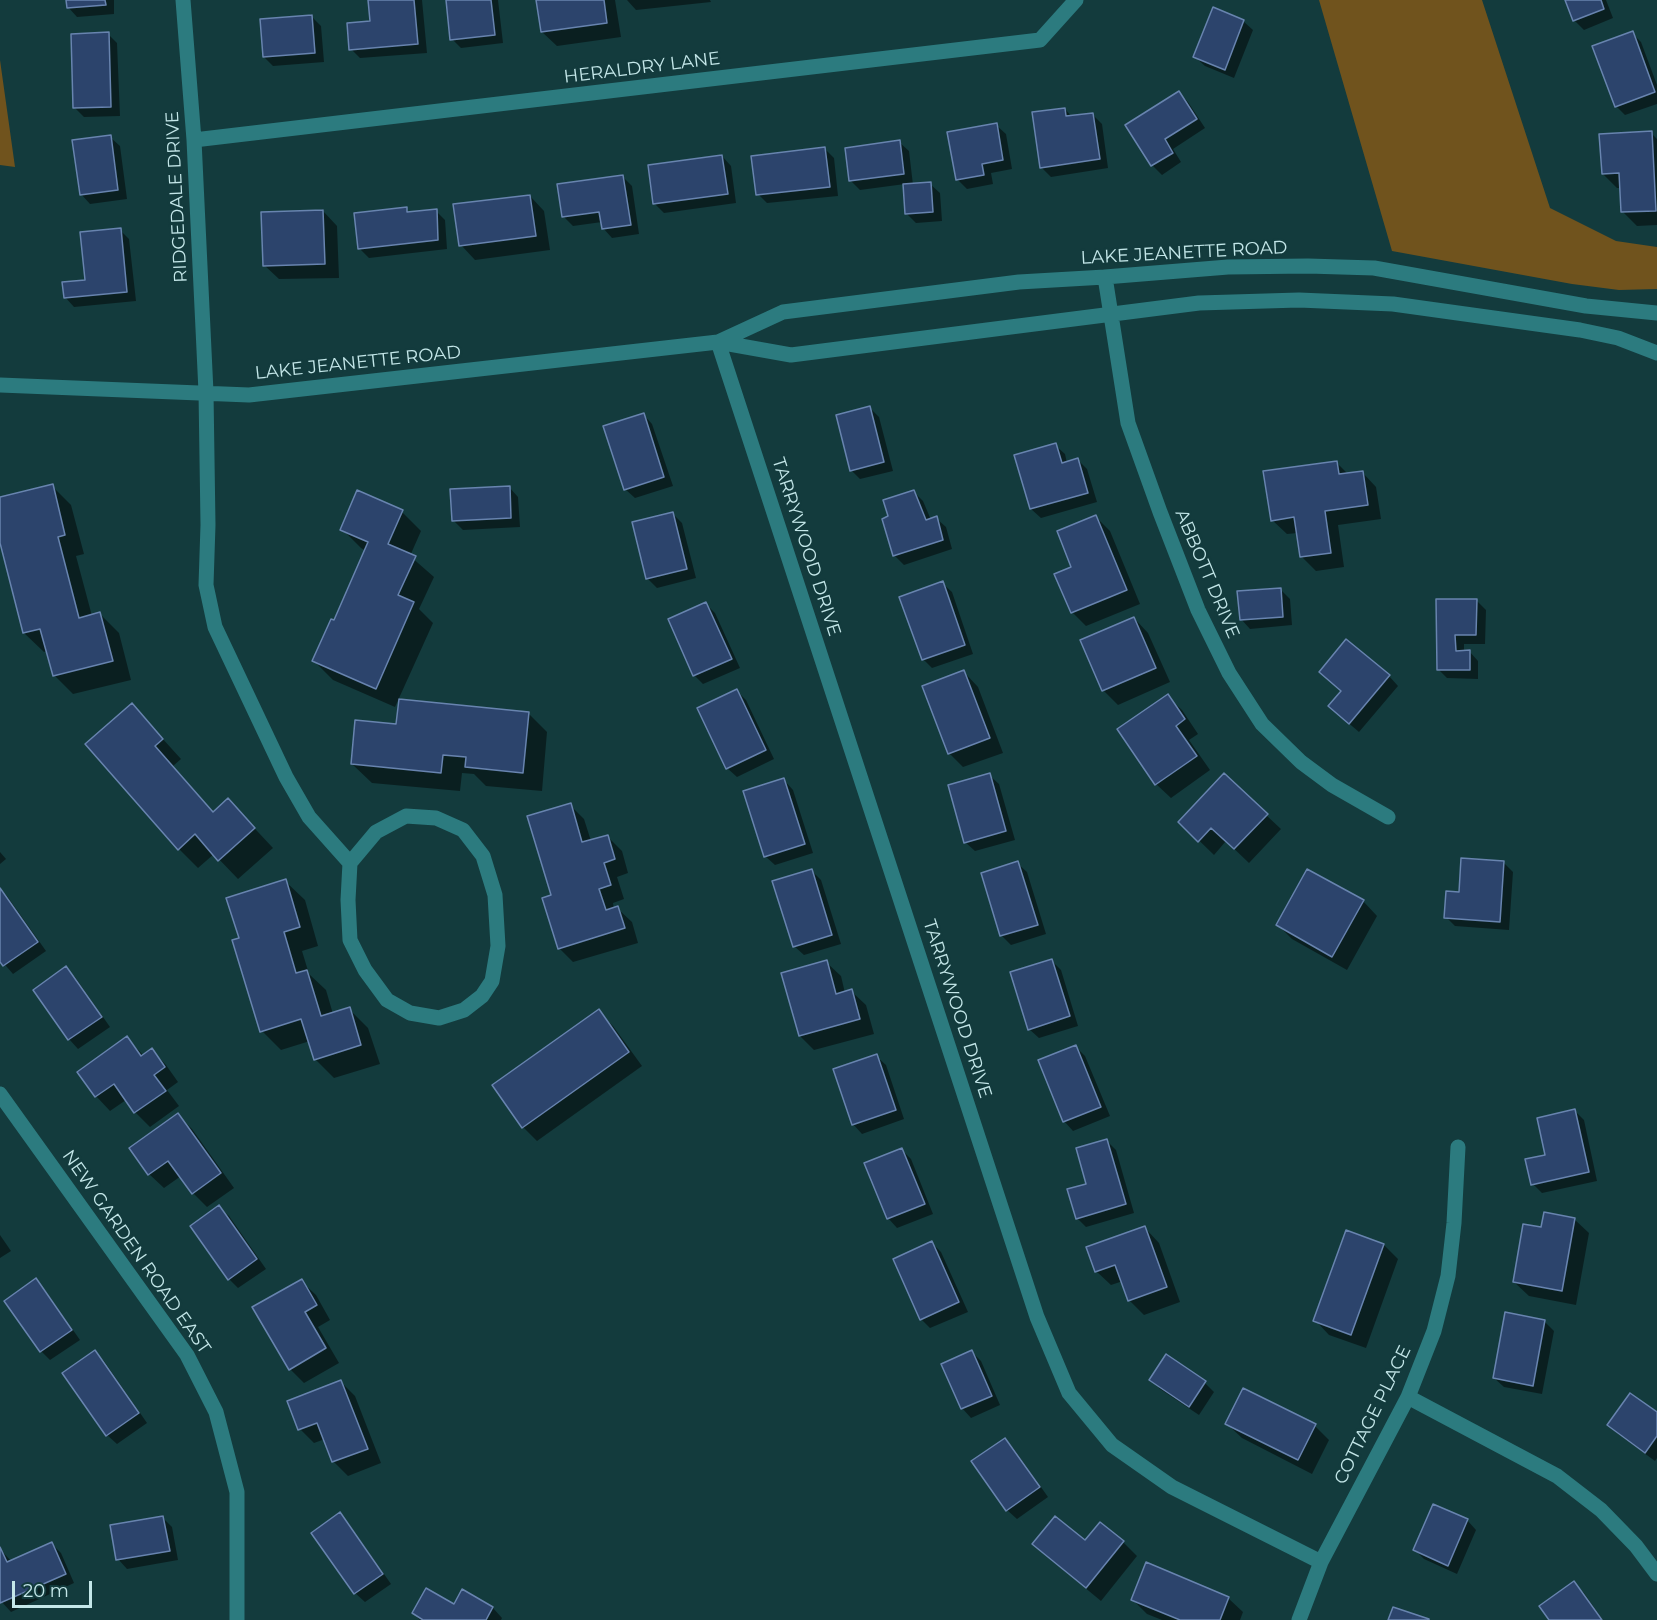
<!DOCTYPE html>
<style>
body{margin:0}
#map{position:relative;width:1657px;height:1620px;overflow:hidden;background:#133b3d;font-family:Montserrat,sans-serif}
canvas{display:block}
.scale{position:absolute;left:12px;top:1581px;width:80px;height:27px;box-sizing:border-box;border:3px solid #c4e7e9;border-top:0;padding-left:8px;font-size:18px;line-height:21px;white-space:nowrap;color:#c4e7e9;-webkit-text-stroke:4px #133b3d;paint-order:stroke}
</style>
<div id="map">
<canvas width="1657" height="1620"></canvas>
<div class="scale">20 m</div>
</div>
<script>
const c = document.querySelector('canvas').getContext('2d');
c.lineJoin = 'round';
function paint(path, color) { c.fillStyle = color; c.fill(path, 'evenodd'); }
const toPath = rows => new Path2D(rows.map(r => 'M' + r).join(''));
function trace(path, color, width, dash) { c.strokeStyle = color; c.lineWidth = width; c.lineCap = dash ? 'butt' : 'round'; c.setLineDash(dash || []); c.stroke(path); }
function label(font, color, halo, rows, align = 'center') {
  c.font = font + ' Montserrat,sans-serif'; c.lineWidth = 4.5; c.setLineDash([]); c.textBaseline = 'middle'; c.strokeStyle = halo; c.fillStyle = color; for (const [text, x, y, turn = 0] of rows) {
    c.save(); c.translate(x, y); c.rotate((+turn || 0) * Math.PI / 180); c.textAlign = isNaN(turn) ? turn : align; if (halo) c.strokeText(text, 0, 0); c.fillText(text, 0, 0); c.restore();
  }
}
paint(toPath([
 [1319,0,1482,0,1550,208,1616,241,1657,247,1657,289,1619,290,1572,284,1392,251],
 [0,60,15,167,0,165]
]), '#70531d');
paint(toPath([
 [68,0,114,0,114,14,77,17,68,7],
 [370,0,422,0,427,53,360,58,351,49,372,23],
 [447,0,498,0,503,43,461,48,452,39],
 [537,0,615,0,621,37,557,46,542,32],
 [627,0,710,0,711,2,636,10],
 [1566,0,1606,0,1613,18,1584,30,1574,20],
 [312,17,321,26,324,62,273,66,264,57],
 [1243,21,1253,30,1234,78,1205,66,1195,57],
 [1632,33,1641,42,1657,85,1657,104,1625,115,1616,106],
 [108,34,117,43,120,116,84,117,75,108],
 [1179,92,1188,102,1205,128,1173,149,1181,162,1162,175,1152,165,1127,126],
 [1065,109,1072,117,1092,114,1102,124,1108,168,1051,177,1041,167],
 [996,125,1006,134,1012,169,991,173,993,184,967,189,957,179],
 [1651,133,1657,139,1657,225,1637,226,1623,212,1621,188,1617,188,1603,174],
 [110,137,120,146,127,199,90,204,81,194],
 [899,142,909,151,913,185,930,184,940,193,942,221,916,223,906,213,905,184,860,190,850,180],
 [825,149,834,158,838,196,767,203,758,194],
 [722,156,731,166,736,203,664,213,655,204],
 [623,177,632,186,639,234,612,238,603,228,602,222,573,226,564,217],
 [530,196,544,211,550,250,475,260,461,245],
 [406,209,411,214,436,211,445,220,447,249,369,258,359,248],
 [323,211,337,226,339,278,279,279,264,265],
 [120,230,129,239,136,301,74,307,65,297,86,281],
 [870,408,879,417,893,471,860,479,851,470],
 [643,414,652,424,673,486,635,498,625,489],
 [1055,445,1065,454,1067,463,1078,460,1087,469,1097,502,1041,518,1031,509],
 [1336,462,1348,474,1362,472,1376,487,1381,519,1338,525,1344,567,1316,571,1302,557,1298,533,1287,534,1272,520],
 [52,486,71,505,84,554,76,556,92,616,100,614,119,633,131,680,73,694,54,675,48,651,44,652,24,633,0,537,0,499],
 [509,487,518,497,520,527,463,530,453,520],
 [914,492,923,501,931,520,936,518,946,527,952,549,904,565,894,555,890,517],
 [402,512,421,531,410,556,434,577,419,609,433,623,395,707,333,680,314,661,334,622,366,551,361,548,342,529],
 [672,513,682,523,696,578,657,588,648,579],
 [1096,517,1110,531,1140,604,1086,626,1072,612,1073,568],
 [942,583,952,592,973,654,932,668,923,659],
 [1280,589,1290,599,1292,625,1250,629,1241,619],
 [1476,600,1486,610,1485,644,1464,644,1464,652,1469,651,1478,661,1478,679,1447,678,1438,669,1437,601],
 [706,604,715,613,740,668,703,684,694,675],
 [1134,618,1148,633,1170,682,1118,705,1103,690],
 [964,672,978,687,1003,753,963,767,949,753],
 [1389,676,1398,686,1359,732,1339,715],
 [737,691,746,700,774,759,737,777,727,768],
 [1167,696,1182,710,1198,734,1189,740,1210,770,1171,798,1156,784],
 [132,705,181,759,173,766,214,813,228,800,273,848,238,879,214,854,198,868,179,849],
 [528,713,547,732,542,791,486,786,474,774,462,773,460,791,372,783,352,764,398,725],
 [989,775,999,784,1015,840,975,851,965,842],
 [784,780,793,790,813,853,775,865,765,856],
 [570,805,584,819,591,841,607,836,622,851,628,873,617,877,624,899,613,903,614,909,617,908,632,922,638,943,573,962,559,948,553,896],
 [1266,815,1281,829,1249,863,1226,841,1214,855,1180,822],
 [0,852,6,859,0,864],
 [1503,862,1513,872,1509,930,1455,926,1446,917,1460,893],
 [1017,863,1027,872,1046,934,1011,945,1002,936,983,874],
 [812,871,821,880,841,944,804,955,794,946],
 [285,881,305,900,318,946,302,951,309,974,326,990,333,1014,349,1009,368,1028,380,1064,334,1078,315,1059,310,1041,281,1050,262,1031,241,939],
 [0,889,7,896,46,951,13,974,0,959],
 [1363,901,1377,916,1347,970,1292,939,1278,925],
 [1051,960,1061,970,1078,1026,1039,1038,1029,1029],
 [826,962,841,976,845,993,851,991,866,1005,874,1034,814,1050,800,1036,783,974],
 [66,968,75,977,110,1027,78,1049,69,1039,35,990],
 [598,1011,613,1026,642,1066,537,1141,523,1127],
 [127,1038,144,1056,152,1050,166,1065,178,1082,167,1090,179,1106,150,1127,135,1112,126,1100,110,1111,96,1096,79,1072],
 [1076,1047,1085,1056,1110,1116,1073,1131,1064,1121],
 [876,1056,886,1065,904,1119,862,1134,853,1124],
 [1575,1111,1584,1120,1597,1181,1542,1193,1533,1184],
 [178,1115,192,1129,234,1188,207,1207,193,1193,181,1176,164,1188,149,1174,131,1148],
 [1107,1141,1116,1150,1134,1213,1086,1227,1077,1218,1088,1185],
 [902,1150,911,1159,933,1214,897,1228,888,1218],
 [219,1207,229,1216,266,1269,238,1288,229,1279],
 [1574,1219,1589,1233,1576,1305,1529,1296,1514,1282,1543,1229],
 [1145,1228,1159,1243,1180,1302,1144,1315,1130,1301,1123,1281,1111,1285,1096,1271],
 [0,1235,11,1251,0,1258],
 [932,1243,941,1252,968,1312,930,1328,921,1319],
 [1384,1245,1398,1259,1366,1348,1329,1335,1315,1320],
 [36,1280,45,1290,80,1340,50,1360,41,1351],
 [301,1281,316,1295,330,1320,318,1327,339,1363,304,1383,290,1369],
 [1544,1321,1554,1331,1542,1394,1504,1387,1494,1378],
 [94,1352,104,1361,147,1423,117,1444,107,1435],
 [972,1352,981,1361,1000,1405,971,1418,962,1408],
 [1151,1379,1205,1383,1214,1392,1199,1415,1160,1389],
 [341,1382,355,1396,381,1463,348,1476,334,1462,325,1439,314,1443,300,1429],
 [1657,1414,1657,1458,1655,1461,1618,1434,1609,1425],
 [1227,1424,1315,1426,1329,1440,1312,1474,1242,1438],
 [1005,1439,1014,1449,1048,1497,1017,1519,1007,1510],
 [340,1514,349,1524,391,1584,365,1602,355,1593,313,1533],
 [163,1518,172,1527,178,1560,127,1569,118,1559],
 [1467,1520,1476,1530,1457,1574,1424,1559,1415,1550],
 [1123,1542,1137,1556,1101,1601,1049,1558,1034,1544],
 [51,1543,61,1553,74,1583,11,1612,0,1600,0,1549,11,1561],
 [1574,1583,1584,1593,1603,1620,1551,1620],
 [462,1591,493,1608,502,1618,501,1620,420,1620,413,1613,454,1606],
 [1228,1598,1243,1612,1240,1620,1162,1620,1147,1614,1132,1599]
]), '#0007');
const building = toPath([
 [66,0,105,0,106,5,67,8,66,0],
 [368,0,414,0,418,44,349,50,347,23,370,21,368,0],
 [446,0,491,0,495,35,450,40,446,0],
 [536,0,604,0,607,23,541,32,536,0],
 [1565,0,1601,0,1604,9,1573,21,1565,0],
 [1213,7,1244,20,1225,70,1193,57,1213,7],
 [312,15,315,53,263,57,260,19,312,15],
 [1633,31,1655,92,1615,107,1592,46,1633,31],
 [109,32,111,107,73,108,71,34,109,32],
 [1179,91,1197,119,1165,139,1173,153,1151,166,1125,125,1179,91],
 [1065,108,1066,116,1093,113,1100,159,1040,168,1032,112,1065,108],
 [997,123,1003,160,982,164,984,175,956,180,947,132,997,123],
 [1652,131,1656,211,1621,212,1619,173,1602,174,1599,134,1652,131],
 [111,135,118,190,80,195,72,140,111,135],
 [900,140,904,174,849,181,845,148,900,140],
 [825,147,830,187,756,195,751,156,825,147],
 [722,155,728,194,653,204,648,165,722,155],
 [623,175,631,225,602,229,599,212,562,217,557,184,623,175],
 [931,182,933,212,905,214,903,184,931,182],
 [530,195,536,236,459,246,453,204,530,195],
 [407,207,407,212,437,209,438,240,358,249,354,213,407,207],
 [323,210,325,264,263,266,261,212,323,210],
 [121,228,127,292,64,298,62,282,85,280,80,232,121,228],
 [870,406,884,462,850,471,836,415,870,406],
 [644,413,664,477,624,490,603,426,644,413],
 [1056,443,1062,463,1078,458,1088,493,1030,509,1014,455,1056,443],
 [1337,461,1339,474,1363,471,1368,505,1325,511,1331,553,1300,557,1294,517,1271,521,1263,471,1337,461],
 [53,484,65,535,58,537,79,618,100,612,113,661,53,676,40,629,23,633,0,543,0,497,53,484],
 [510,486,511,518,452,521,450,489,510,486],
 [357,490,403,510,388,544,416,556,398,595,414,602,376,689,312,661,331,619,334,620,368,542,340,530,357,490],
 [914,490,926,520,937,516,943,540,893,556,882,519,888,516,883,500,914,490],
 [673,512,687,569,646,579,632,522,673,512],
 [1096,515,1127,590,1071,613,1054,574,1071,567,1057,531,1096,515],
 [943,581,965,645,922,660,899,597,943,581],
 [1281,588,1283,617,1240,620,1237,591,1281,588],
 [1436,599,1477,599,1476,635,1455,635,1456,651,1470,650,1470,670,1437,670,1436,599],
 [706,602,732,659,693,676,668,619,706,602],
 [1134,617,1156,668,1102,691,1080,640,1134,617],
 [1346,639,1390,675,1349,724,1328,706,1341,691,1319,672,1346,639],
 [964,670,990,738,948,754,922,686,964,670],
 [737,689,766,750,726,769,697,708,737,689],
 [1168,694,1185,719,1176,726,1197,756,1155,785,1117,729,1168,694],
 [399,699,529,712,523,773,465,767,466,757,443,755,441,773,351,764,355,720,396,724,399,699],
 [132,703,163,739,155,746,213,812,228,798,255,828,218,861,195,834,178,850,85,744,132,703],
 [990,773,1006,831,964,843,948,785,990,773],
 [1224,773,1268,814,1234,849,1211,828,1198,842,1178,822,1224,773],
 [784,778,805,844,764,857,743,791,784,778],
 [571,803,582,842,608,835,615,859,604,863,611,885,599,889,606,910,618,906,625,928,558,949,542,898,551,895,527,816,571,803],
 [1461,858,1504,861,1500,922,1444,918,1446,891,1459,892,1461,858],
 [1018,861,1038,925,1000,936,981,873,1018,861],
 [812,869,832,935,793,947,772,881,812,869],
 [1307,869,1364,900,1332,957,1276,925,1307,869],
 [286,879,300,927,284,932,296,973,307,970,321,1016,350,1007,361,1045,314,1060,301,1019,260,1032,232,940,239,938,226,898,286,879],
 [0,888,38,942,3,966,0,962,0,888],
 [1052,959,1070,1016,1028,1030,1010,972,1052,959],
 [827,960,836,994,852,989,860,1019,799,1036,781,973,827,960],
 [66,966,102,1017,68,1040,33,990,66,966],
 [599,1009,629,1052,522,1128,492,1085,599,1009],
 [127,1036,141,1056,152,1048,165,1067,154,1075,166,1091,134,1113,114,1084,95,1097,77,1072,127,1036],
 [1076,1045,1101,1107,1063,1122,1038,1060,1076,1045],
 [877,1054,896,1110,852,1125,833,1069,877,1054],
 [1575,1109,1589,1172,1531,1185,1525,1159,1545,1155,1537,1118,1575,1109],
 [178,1113,221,1173,192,1194,168,1161,148,1175,129,1148,178,1113],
 [1107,1139,1126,1204,1076,1219,1067,1189,1086,1184,1076,1148,1107,1139],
 [902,1148,925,1204,887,1219,864,1163,902,1148],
 [219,1205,257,1259,228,1280,190,1226,219,1205],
 [1544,1212,1575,1218,1562,1291,1513,1282,1523,1224,1541,1227,1544,1212],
 [1145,1226,1167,1287,1128,1301,1115,1265,1095,1272,1086,1247,1145,1226],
 [1346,1230,1384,1244,1351,1335,1313,1321,1346,1230],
 [932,1241,959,1302,920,1320,893,1259,932,1241],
 [36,1278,72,1330,40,1352,4,1301,36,1278],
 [302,1279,317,1305,305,1312,326,1348,289,1370,252,1307,302,1279],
 [1505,1312,1545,1320,1533,1386,1493,1378,1505,1312],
 [95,1350,139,1413,106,1436,62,1373,95,1350],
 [972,1350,992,1396,961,1409,941,1364,972,1350],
 [1166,1354,1206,1381,1189,1407,1149,1380,1166,1354],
 [341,1380,368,1449,332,1462,317,1423,298,1430,287,1401,341,1380],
 [1243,1388,1316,1424,1298,1460,1225,1424,1243,1388],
 [1630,1393,1657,1412,1657,1436,1645,1453,1607,1425,1630,1393],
 [1005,1438,1040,1487,1006,1511,971,1461,1005,1438],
 [1433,1504,1468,1519,1448,1566,1413,1550,1433,1504],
 [340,1512,383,1574,354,1594,311,1533,340,1512],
 [163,1516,170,1551,116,1560,110,1525,163,1516],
 [1055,1516,1085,1540,1100,1522,1124,1541,1086,1588,1032,1544,1055,1516],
 [52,1542,66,1574,0,1603,0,1547,7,1562,52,1542],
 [1146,1562,1229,1597,1220,1620,1180,1620,1131,1600,1146,1562],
 [1574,1581,1602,1620,1549,1620,1539,1606,1574,1581],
 [426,1588,454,1604,462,1589,493,1607,486,1620,423,1620,412,1613,426,1588],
 [1393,1607,1429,1619,1429,1620,1388,1620,1393,1607]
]);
paint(building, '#2c446c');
trace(building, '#6884af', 1.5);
trace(toPath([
 [183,0,194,140,206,392,208,525,206,585,215,627,286,777,309,817,350,863,376,832,406,816,436,818,463,830,483,856,495,895,498,946,492,981,482,996,464,1010,439,1018,410,1013,387,1000,365,970,350,940,348,900,350,863],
 [194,140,1040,40,1076,0],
 [1105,277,1128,423,1160,512,1198,610,1229,673,1262,724,1301,762,1332,785,1388,817],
 [718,342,1037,1317,1069,1393,1112,1445,1172,1487,1321,1562],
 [718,342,783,312,1019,282,1105,277,1228,267,1308,266,1374,268,1586,306,1657,313],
 [0,385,249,395,718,342,791,355,1199,303,1299,300,1393,304,1580,330,1618,338,1657,353],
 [0,1094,187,1355,216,1412,237,1492,237,1620],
 [1408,1397,1557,1476,1601,1510,1636,1546,1657,1574],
 [1299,1620,1321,1562,1408,1397,1434,1331,1448,1276,1454,1223,1458,1147]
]), '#2c7b7f', 15);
label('18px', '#c4e7e9', '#133b3d', [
 ["HERALDRY LANE",642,68,-7],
 ["RIDGEDALE DRIVE",177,197,-93],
 ["LAKE JEANETTE ROAD",1184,253,-3],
 ["LAKE JEANETTE ROAD",358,363,-6],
 ["TARRYWOOD DRIVE",806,547,72],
 ["ABBOTT DRIVE",1207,574,67],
 ["TARRYWOOD DRIVE",957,1009,72],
 ["NEW GARDEN ROAD EAST",136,1252,55],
 ["COTTAGE PLACE",1373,1415,-64]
]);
</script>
